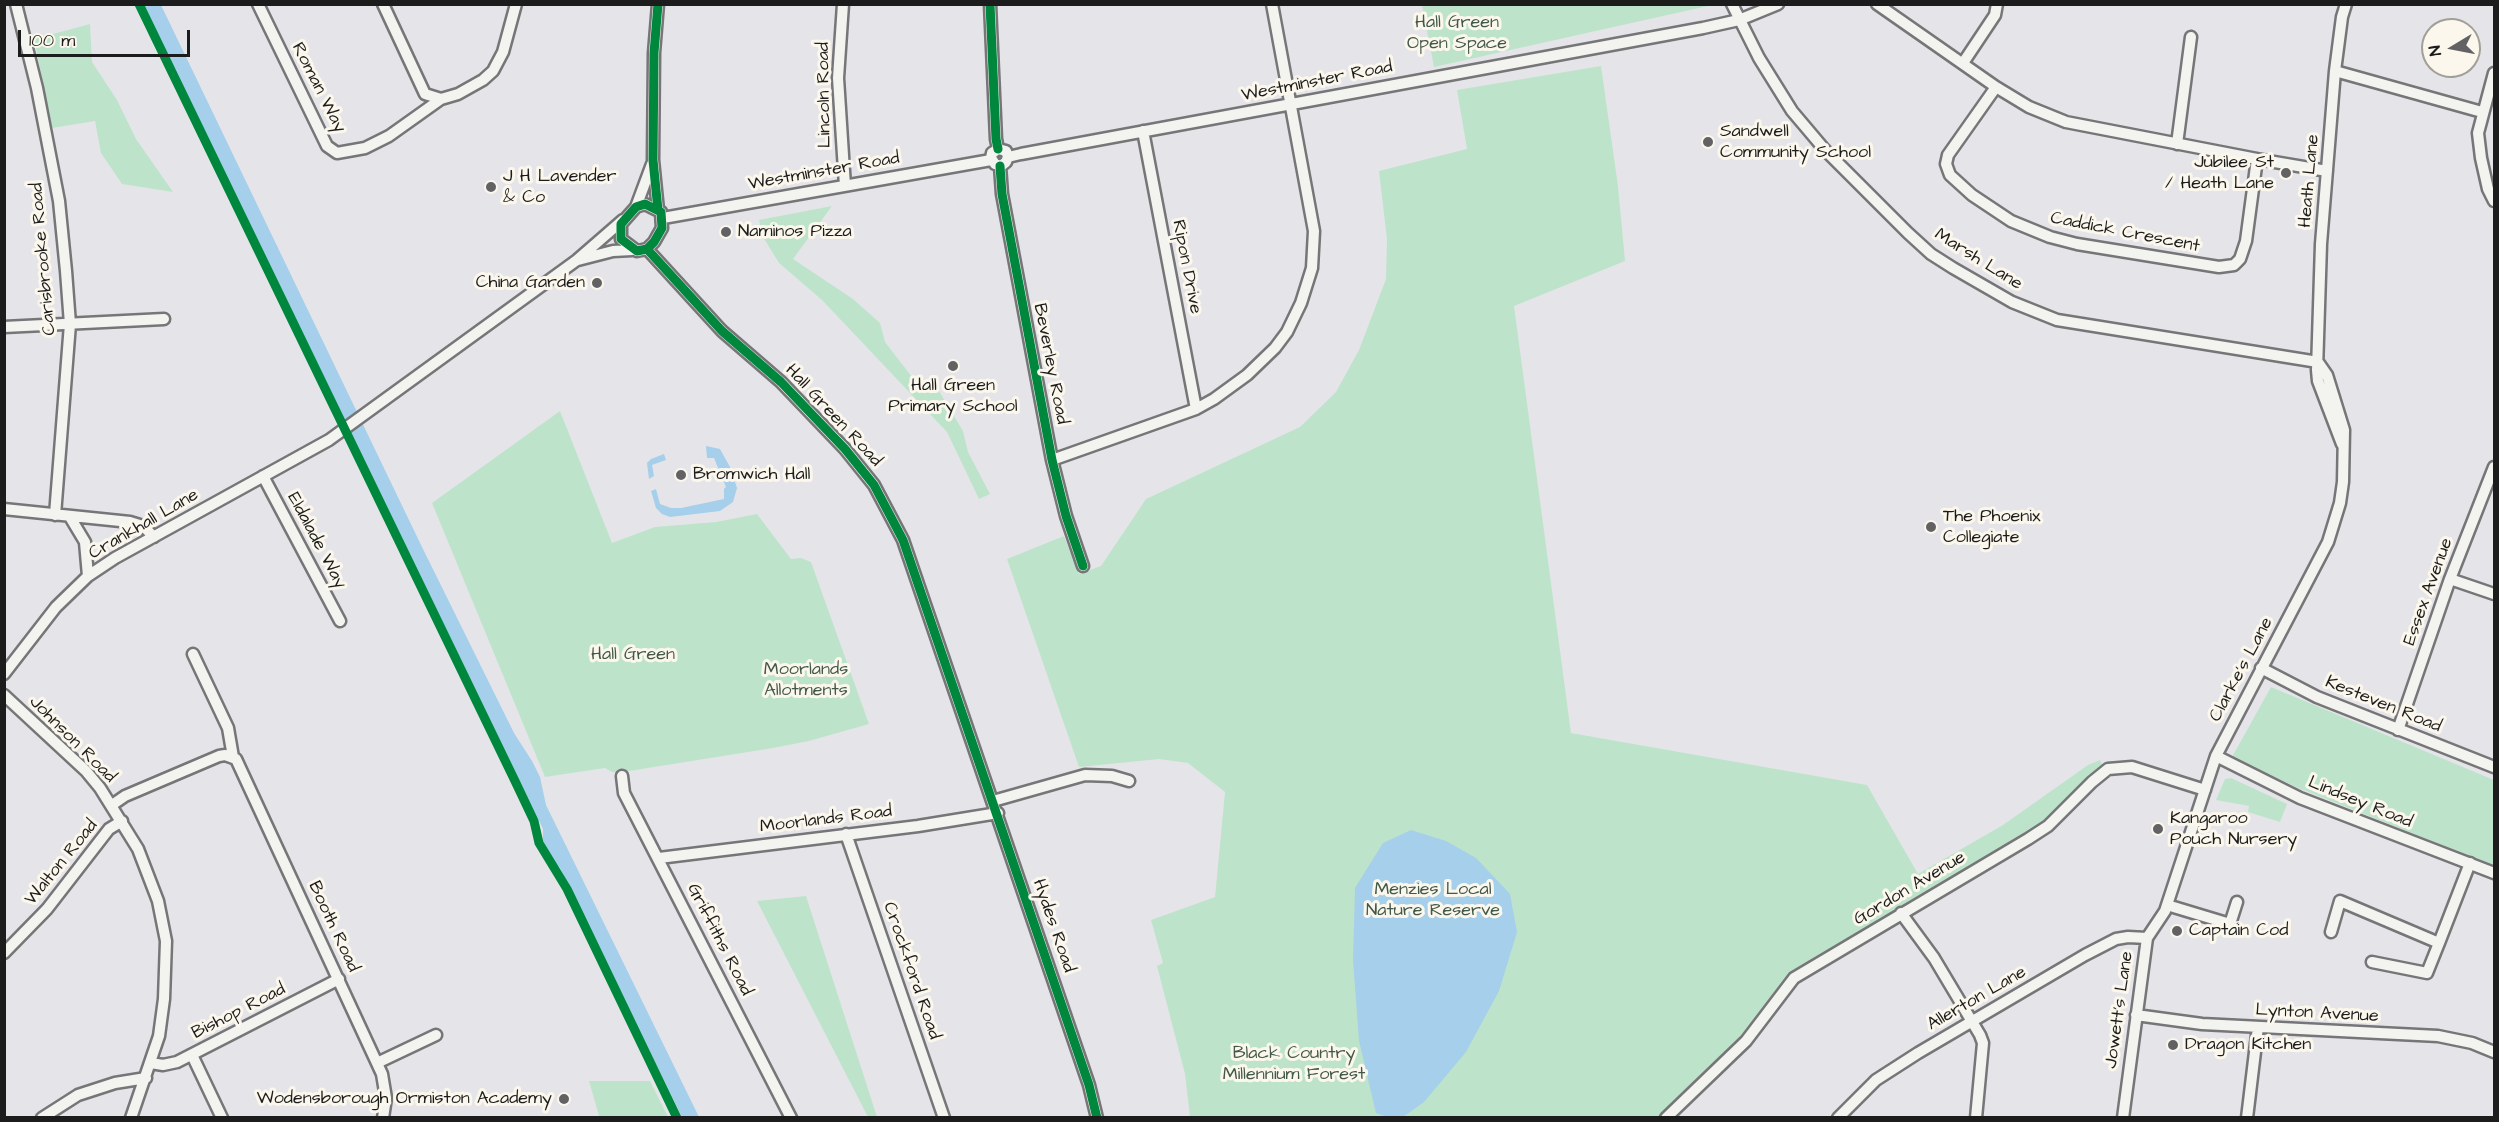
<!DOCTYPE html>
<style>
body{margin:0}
#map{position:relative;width:2499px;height:1122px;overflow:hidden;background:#e5e5e9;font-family:"Architects Daughter",sans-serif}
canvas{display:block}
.frame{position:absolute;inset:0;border:6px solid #1c1c1c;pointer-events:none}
.north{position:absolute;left:2421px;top:18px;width:60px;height:60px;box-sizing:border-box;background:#fbf7ec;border:2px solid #a29f99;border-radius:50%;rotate:260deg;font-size:16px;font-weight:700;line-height:24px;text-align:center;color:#1c1c1c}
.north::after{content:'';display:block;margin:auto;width:21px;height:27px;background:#626264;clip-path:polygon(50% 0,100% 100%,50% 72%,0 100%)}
.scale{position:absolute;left:18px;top:30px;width:172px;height:27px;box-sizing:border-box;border:3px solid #1c1c1c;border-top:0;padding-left:8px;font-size:18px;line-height:21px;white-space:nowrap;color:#1c1c1c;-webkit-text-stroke:4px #fbf7ec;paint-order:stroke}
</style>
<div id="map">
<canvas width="2499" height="1122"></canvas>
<div class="frame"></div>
<div class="north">N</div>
<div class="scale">100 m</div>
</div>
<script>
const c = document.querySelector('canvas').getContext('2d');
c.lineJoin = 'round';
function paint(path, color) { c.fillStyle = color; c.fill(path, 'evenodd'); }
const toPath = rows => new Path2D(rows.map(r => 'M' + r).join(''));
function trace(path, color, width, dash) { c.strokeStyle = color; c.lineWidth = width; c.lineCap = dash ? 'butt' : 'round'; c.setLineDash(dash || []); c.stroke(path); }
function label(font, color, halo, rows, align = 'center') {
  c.font = font + ' "Architects Daughter",sans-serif'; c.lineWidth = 6; c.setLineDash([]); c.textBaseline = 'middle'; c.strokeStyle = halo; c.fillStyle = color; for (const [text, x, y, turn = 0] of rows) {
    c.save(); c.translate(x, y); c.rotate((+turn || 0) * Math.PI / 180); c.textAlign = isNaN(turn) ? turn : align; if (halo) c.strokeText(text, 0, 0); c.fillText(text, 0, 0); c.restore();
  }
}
paint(toPath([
 [1717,4,1434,67,1422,5,1422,4],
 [90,24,92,62,117,100,136,139,173,192,122,184,101,153,95,121,52,128,34,39],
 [1601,66,1618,186,1625,261,1514,306,1571,733,1867,785,1918,874,2003,825,2088,765,2100,760,2105,771,2048,826,1794,978,1746,1041,1666,1117,1190,1117,1185,1074,1157,966,1163,963,1151,920,1215,897,1225,792,1188,763,1159,759,1079,767,1007,559,1064,536,1079,574,1101,566,1146,499,1300,427,1336,392,1359,350,1386,279,1387,239,1379,171,1467,149,1457,90],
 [832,206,793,259,853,299,880,323,885,342,919,386,939,391,963,431,968,452,990,494,979,499,947,432,822,300,779,263,763,237,759,220],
 [560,411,612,543,655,527,716,522,757,514,791,559,801,558,811,562,869,724,809,741,773,748,623,772,612,772,605,768,545,777,432,503],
 [2271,687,2494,780,2494,866,2296,787,2232,757],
 [2231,778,2287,804,2280,822,2248,812,2249,806,2216,800,2225,779],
 [806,896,877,1117,868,1117,757,901],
 [589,1081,650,1081,668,1117,602,1117,599,1116]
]), '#bde4cb');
paint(toPath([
 [144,5,161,5,422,547,514,733,532,761,540,777,546,805,699,1117,682,1117,560,868,554,862,543,841,543,829],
 [706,446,720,449,730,467,737,488,733,502,720,511,670,517,662,514,656,508,651,491,656,489,660,504,671,508,681,508,724,499,724,489,726,487,714,458,707,458],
 [664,454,666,460,652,465,654,476,649,479,647,463,651,459],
 [1411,830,1446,841,1476,858,1510,894,1517,932,1499,991,1466,1052,1424,1102,1403,1117,1387,1117,1376,1113,1359,1041,1353,960,1355,888,1383,843]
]), '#a5cfea');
const minor = toPath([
 [16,4,37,88,59,201,66,271,70,324,55,515],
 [258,4,327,146,337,153,365,148,389,136,441,99,458,94,483,80,493,71,503,52,516,4],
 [383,4,425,94,441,99],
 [658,4,654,53,653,160,658,210],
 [843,4,838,78,845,186],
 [990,4,996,139,998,149],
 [1732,4,1759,58,1792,111,1825,150,1908,233,1931,254,1953,268,2012,302,2057,320,2318,362],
 [1877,4,1996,87,2029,107,2066,122,2257,159,2327,171],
 [1963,63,1995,15,1997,4],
 [2335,71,2482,112],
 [2494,73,2478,133,2481,158,2488,189,2494,201],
 [1996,87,1948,155,1946,164,1950,175,1972,195,2011,221,2050,237,2077,244,2219,267,2234,265,2240,259,2246,241,2257,159],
 [1143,131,1196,409],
 [2177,144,2191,37],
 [1008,157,1006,151,998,149,992,153,991,158,995,164,1001,166,1006,162,1008,157,1021,154,1703,28,1739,20,1778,4],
 [1000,166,1002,194,1052,460,1066,516,1083,566],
 [645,204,661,212,662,228,654,242,647,249,637,251,621,239,621,224,636,207,645,204],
 [636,207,652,164],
 [663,218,991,160],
 [647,249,722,331,781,382,845,449,874,485,903,540,1089,1085,1097,1118],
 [578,260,613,251,632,250],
 [4,327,164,319],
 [2342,444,2318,381,2317,370,2321,244,2335,71,2342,17,2346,4],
 [1052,460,1196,409,1214,399,1247,375,1275,348,1287,332,1301,303,1312,268,1314,231,1272,4],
 [263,476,340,621],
 [4,509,130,522,143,526,154,537],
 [70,517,85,542,88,576],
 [2450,579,2494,594],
 [193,654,228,728,233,757],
 [2261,668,2317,697,2494,767],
 [4,674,56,607,88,576,115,558,329,440,577,260,623,220],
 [4,695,86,771,100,788,138,849,158,901,166,941,164,999,159,1036,131,1118],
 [2398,730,2450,579,2494,467],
 [2216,756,2300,798,2494,873],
 [622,776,624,793,791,1118],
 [993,801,1085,775,1112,776,1129,781],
 [112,805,125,796,219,756,225,755,236,759,382,1074,386,1098,383,1118],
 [846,834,944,1118],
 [659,858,918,826,998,813],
 [2167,905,2230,924,2237,902],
 [1901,913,1934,958,1980,1035,1983,1043,1976,1118],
 [2331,932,2340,901,2439,943,2470,863],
 [4,953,47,909,109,829,122,821],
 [2372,962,2427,973,2439,943],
 [2136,1015,2202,1024,2438,1036,2472,1043,2494,1052],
 [192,1055,222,1118],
 [151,1063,163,1065,177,1062,339,979],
 [377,1063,436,1035],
 [42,1118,78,1095,115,1083,146,1078],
 [1666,1118,1746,1041,1794,978,2028,839,2048,826,2092,782,2108,769,2132,767,2205,790],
 [1838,1118,1876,1080,1918,1053,2085,955,2116,939,2128,937,2147,938],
 [2123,1118,2147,938,2165,911,2216,756,2328,542,2340,503,2343,482,2344,430,2327,375,2318,362],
 [2247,1118,2258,1027]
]);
trace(minor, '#767678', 15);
trace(minor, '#f3f3f0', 10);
trace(toPath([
 [139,4,515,781,534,821,539,843,567,889,677,1118],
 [658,4,654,53,653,160,658,210],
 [990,4,996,139,998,149],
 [1000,166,1002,194,1052,460,1066,516,1083,566],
 [645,204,661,212,662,228,654,242,647,249,637,251,621,239,621,224,636,207,645,204],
 [647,249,722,331,781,382,845,449,874,485,903,540,1089,1085,1097,1118]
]), '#00873e', 9);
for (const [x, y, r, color] of [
 [1708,142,6,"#626264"],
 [2286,173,6,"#626264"],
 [491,187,6,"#626264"],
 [726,232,6,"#626264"],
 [597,283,6,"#626264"],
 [953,366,6,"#626264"],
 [681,475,6,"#626264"],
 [1931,527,6,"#626264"],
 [2158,829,6,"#626264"],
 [2177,931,6,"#626264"],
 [2173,1045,6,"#626264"],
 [564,1099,6,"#626264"]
]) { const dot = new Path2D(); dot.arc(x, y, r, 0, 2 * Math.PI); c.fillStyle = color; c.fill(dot); trace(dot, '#fbf7ec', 2); }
label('18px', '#425849', '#fbf7ec', [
 ["Hall Green",1457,23],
 ["Open Space",1457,44],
 ["Hall Green",633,655],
 ["Moorlands",806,670],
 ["Allotments",806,691],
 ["Menzies Local",1433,890],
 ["Nature Reserve",1433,911],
 ["Black Country",1294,1054],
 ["Millennium Forest",1294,1075]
]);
label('18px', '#1c1c1c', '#fbf7ec', [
 ["Westminster Road",1317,82,-11],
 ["Roman Way",318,88,63],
 ["Lincoln Road",825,95,-91],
 ["Westminster Road",824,172,-10],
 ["Heath Lane",2310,181,-85],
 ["Caddick Crescent",2125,233,11],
 ["Carisbrooke Road",44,259,-95],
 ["Marsh Lane",1978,260,32],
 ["Ripon Drive",1186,267,79],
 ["Beverley Road",1050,364,79],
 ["Hall Green Road",833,416,47],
 ["Crankhall Lane",144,525,-30],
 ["Eldalade Way",316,541,62],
 ["Essex Avenue",2429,592,-70],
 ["Clarke's Lane",2242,670,-62],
 ["Kesteven Road",2383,705,22],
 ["Johnson Road",72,740,45],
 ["Lindsey Road",2360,803,22],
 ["Moorlands Road",826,820,-7],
 ["Walton Road",62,863,-51],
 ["Gordon Avenue",1910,889,-31],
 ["Hydes Road",1053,926,71],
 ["Booth Road",333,927,65],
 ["Griffiths Road",719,940,63],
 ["Crockford Road",911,971,71],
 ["Allerton Lane",1977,999,-30],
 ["Jowett's Lane",2120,1010,-82],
 ["Bishop Road",239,1012,-27],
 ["Lynton Avenue",2317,1014,3]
]);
label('18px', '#1c1c1c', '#fbf7ec', [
 ["Sandwell",1720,132],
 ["Community School",1720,153],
 ["Jubilee St",2274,163,"right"],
 ["/ Heath Lane",2274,184,"right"],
 ["J H Lavender",503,177],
 ["& Co",503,198],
 ["Naminos Pizza",738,232],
 ["China Garden",585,283,"right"],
 ["Hall Green",953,386,"center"],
 ["Primary School",953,407,"center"],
 ["Bromwich Hall",693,475],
 ["The Phoenix",1943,517],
 ["Collegiate",1943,538],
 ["Kangaroo",2170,819],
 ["Pouch Nursery",2170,840],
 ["Captain Cod",2189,931],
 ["Dragon Kitchen",2185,1045],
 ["Wodensborough Ormiston Academy",552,1099,"right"]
], 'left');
</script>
